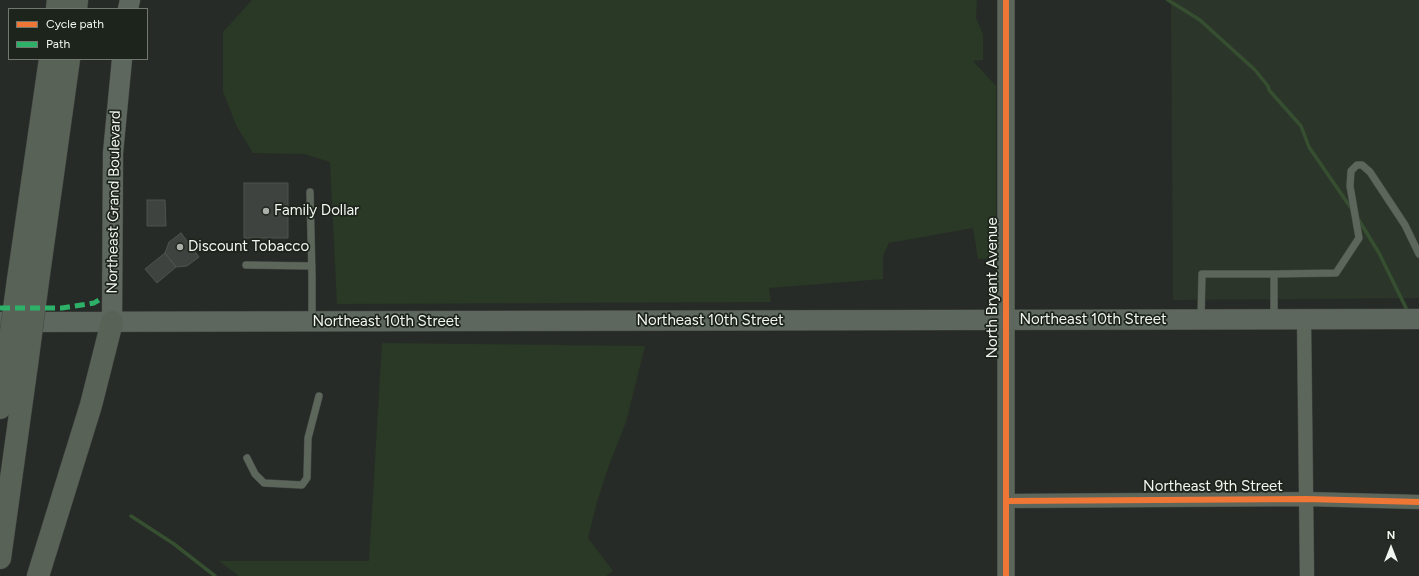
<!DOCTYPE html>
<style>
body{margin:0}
#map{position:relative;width:1419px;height:576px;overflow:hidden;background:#272b27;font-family:Figtree,sans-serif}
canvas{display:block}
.legend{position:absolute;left:8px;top:8px;width:140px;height:52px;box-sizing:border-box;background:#1d241b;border:1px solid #727870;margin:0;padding:5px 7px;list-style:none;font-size:12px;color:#f1f6f0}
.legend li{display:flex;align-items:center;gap:8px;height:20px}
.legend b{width:20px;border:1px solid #727870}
.north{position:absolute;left:1371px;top:528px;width:40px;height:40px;-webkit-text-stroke:3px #1d241b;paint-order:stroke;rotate:0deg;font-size:11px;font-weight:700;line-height:16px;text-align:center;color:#f1f6f0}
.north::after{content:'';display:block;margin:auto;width:14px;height:18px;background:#f1f6f0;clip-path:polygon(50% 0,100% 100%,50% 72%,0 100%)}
</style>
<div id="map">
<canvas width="1419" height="576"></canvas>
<ul class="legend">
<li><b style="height:5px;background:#f07635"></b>Cycle path</li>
<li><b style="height:5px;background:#2db169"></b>Path</li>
</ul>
<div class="north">N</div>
</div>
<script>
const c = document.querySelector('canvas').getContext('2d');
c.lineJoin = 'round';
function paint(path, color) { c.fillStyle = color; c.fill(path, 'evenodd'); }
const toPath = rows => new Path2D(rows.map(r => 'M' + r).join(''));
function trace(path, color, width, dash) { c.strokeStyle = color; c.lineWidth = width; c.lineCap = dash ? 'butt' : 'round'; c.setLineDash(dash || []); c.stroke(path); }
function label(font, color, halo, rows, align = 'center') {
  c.font = font + ' Figtree,sans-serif'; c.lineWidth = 3.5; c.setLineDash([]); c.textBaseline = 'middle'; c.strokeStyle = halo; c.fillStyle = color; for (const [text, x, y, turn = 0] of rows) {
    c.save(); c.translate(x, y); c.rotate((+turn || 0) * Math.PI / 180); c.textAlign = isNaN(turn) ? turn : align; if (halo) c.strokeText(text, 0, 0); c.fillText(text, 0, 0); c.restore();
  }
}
paint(toPath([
 [1171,0,1419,0,1419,298,1173,300]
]), '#2b3529');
paint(toPath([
 [252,0,977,0,976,18,983,34,983,60,973,61,996,86,996,258,978,259,973,228,889,243,883,256,883,279,769,288,771,302,337,304,330,162,304,154,253,153,236,125,223,91,223,32],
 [382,343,645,346,626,422,608,468,597,502,588,538,613,571,606,576,239,576,219,561,369,561]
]), '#293925');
trace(toPath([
 [1168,0,1200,20,1255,70,1268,86,1269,90,1301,126,1309,147,1353,211],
 [1357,217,1379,253,1408,312],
 [131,516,174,544,215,576]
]), '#364f30', 3.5);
const building = toPath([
 [244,183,288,183,288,238,244,238,244,183],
 [147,200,165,200,166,226,147,226,147,200],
 [181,233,199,257,187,266,176,267,165,253,169,242,181,233],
 [165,253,176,267,157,283,145,269,165,253]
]);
paint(building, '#3f433f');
trace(building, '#4f534e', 1);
const service = toPath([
 [310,192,312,277,312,320],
 [246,265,312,266],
 [1274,274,1336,273,1359,238,1350,186,1351,171,1357,165,1362,165,1370,172,1405,225,1419,254],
 [1201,318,1202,274,1274,274,1274,318],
 [247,458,255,474,264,483,302,485,307,478,308,438,319,396]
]);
const minor = toPath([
 [1304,319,1307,576],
 [1007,501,1306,499,1419,502]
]);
const tertiary = toPath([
 [1006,576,1006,0]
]);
const secondary = toPath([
 [128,9,130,0],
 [0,322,1419,319],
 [112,322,113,153,122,59]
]);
const motorway = toPath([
 [57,9,58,0],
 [76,9,77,0],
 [18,280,50,59],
 [38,281,69,59],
 [0,408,7,361],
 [0,558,27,364],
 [38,576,91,405,112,322]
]);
trace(service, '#444744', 8);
trace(minor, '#444744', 15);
trace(tertiary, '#444744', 18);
trace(secondary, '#444744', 21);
trace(motorway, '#444744', 23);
trace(service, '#5d665b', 7);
trace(minor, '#5d665b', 14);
trace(tertiary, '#5d665b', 17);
trace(secondary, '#5e675d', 20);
trace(motorway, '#596257', 22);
const motorwayBridge = toPath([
 [7,361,18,280],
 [27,364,38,281]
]);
trace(motorwayBridge, '#444744', 23, []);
trace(motorwayBridge, '#596257', 22);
trace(toPath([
 [0,308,62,308,94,303,102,298]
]), '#2db169', 5, [10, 5]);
trace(toPath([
 [1007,501,1306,499,1419,502],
 [1006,576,1006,0]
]), '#f07635', 6);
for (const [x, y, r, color] of [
 [266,211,4,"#aaafaa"],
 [180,247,4,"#aaafaa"]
]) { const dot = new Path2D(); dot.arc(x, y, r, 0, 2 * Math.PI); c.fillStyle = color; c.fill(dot); trace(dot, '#1d241b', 1.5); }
label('15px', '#f1f6f0', '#1d241b', [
 ["Northeast Grand Boulevard",114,202,-89],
 ["North Bryant Avenue",993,288,-90],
 ["Northeast 10th Street",1093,320],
 ["Northeast 10th Street",710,321],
 ["Northeast 10th Street",386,322],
 ["Northeast 9th Street",1213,487]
]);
label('15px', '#f1f6f0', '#1d241b', [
 ["Family Dollar",274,211],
 ["Discount Tobacco",188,247]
], 'left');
</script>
